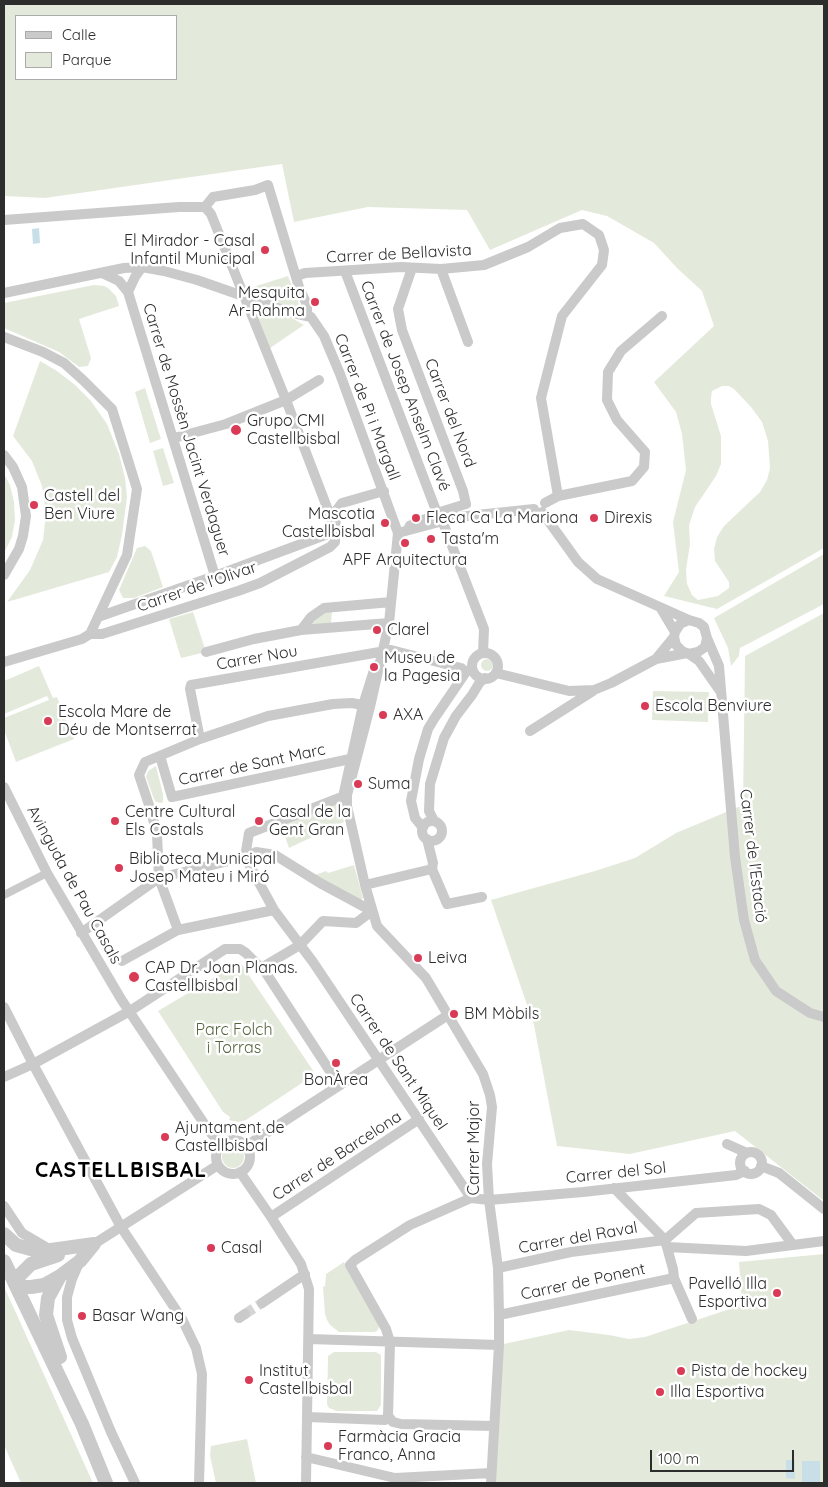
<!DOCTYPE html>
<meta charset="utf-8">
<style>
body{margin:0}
#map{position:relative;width:828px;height:1487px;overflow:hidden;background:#fff;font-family:Quicksand,sans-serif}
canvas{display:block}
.frame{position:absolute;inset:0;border:5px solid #2d2d2d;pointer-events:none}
.legend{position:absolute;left:15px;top:15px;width:162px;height:65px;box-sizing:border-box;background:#fff;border:1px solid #ababab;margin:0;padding:6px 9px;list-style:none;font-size:15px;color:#2d2d2d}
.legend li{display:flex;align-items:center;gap:10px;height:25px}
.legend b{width:25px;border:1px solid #ababab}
.scale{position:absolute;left:650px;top:1450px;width:144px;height:22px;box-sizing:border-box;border:2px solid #2d2d2d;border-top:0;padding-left:6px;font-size:15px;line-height:18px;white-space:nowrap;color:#2d2d2d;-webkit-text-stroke:4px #fff;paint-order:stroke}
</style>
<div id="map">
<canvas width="828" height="1487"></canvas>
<div class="frame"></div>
<ul class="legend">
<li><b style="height:6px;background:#cacaca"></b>Calle</li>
<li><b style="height:14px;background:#e4eadb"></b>Parque</li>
</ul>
<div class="scale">100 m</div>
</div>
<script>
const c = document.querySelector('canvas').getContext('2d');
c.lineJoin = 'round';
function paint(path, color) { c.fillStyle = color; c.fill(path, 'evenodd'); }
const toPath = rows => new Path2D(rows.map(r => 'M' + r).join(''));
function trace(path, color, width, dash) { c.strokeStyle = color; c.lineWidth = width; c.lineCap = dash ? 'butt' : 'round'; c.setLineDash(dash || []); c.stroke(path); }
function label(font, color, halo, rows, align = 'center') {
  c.font = font + ' Quicksand,sans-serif'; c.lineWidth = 5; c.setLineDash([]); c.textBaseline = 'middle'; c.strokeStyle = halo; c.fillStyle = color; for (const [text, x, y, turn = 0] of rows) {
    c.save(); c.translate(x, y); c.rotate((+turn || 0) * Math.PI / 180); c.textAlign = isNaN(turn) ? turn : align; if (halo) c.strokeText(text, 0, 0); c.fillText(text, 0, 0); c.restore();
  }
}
paint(toPath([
 [4,4,824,4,824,548,717,609,664,596,679,572,673,522,686,470,682,434,676,412,654,382,714,326,702,291,677,268,654,243,607,216,582,210,490,250,467,210,368,207,294,222,282,164,45,198,4,196],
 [16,16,176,16,176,79,16,79],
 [722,386,729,386,734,389,751,407,762,422,768,441,770,468,767,480,760,492,724,526,717,537,714,549,715,561,729,582,729,588,718,596,698,600,692,595,687,584,686,570,690,544,689,525,695,507,716,476,721,464,721,436,711,404,711,398,712,391],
 [288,276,299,304,298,307,294,309,250,293,247,289],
 [94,285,104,286,108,288,116,296,119,306,79,319,91,358,88,366,79,367,59,352,4,328,4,303],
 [258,307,290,317,304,325,270,348,255,310],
 [40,361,57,371,74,384,91,401,107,424,119,454,125,478,127,497,122,535,117,557,109,572,7,602,30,570,43,540,46,513,42,486,32,461,13,436],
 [145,388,161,439,150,443,135,392],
 [163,448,174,483,163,486,153,451],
 [4,474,10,485,14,502,15,520,12,537,4,553],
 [145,546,151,551,163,587,134,598,123,598,119,590,137,548],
 [824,554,824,604,740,648,739,656,731,666,728,648,714,618],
 [332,610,331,624,304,628,312,618],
 [193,612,206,652,181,658,169,619],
 [824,613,824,1201,735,1131,630,1154,557,1146,534,1025,491,900,595,871,635,858,676,833,743,805,745,656],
 '481 665a6 6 0 1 1 12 0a6 6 0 1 1-12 0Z',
 [39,666,53,698,57,697,74,739,16,762,4,730,4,718,49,700,47,696,4,714,4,681],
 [653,691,709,692,708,722,652,720],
 [156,766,163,794,163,802,161,803,156,802,154,799,146,777,148,771],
 [337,795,344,822,289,848,279,819],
 [354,865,363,898,359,901,315,875,326,871,328,873],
 [240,962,314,1072,306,1077,302,1083,246,1120,238,1122,229,1120,230,1117,223,1112,158,1011],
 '222 1157a11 11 0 1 1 22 0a11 11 0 1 1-22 0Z',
 [824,1254,824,1483,491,1483,499,1345,569,1330,609,1335,629,1339,645,1337,742,1305,739,1262],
 [344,1262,379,1326,378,1330,375,1332,339,1332,330,1325,327,1320,325,1314,323,1287,325,1286,326,1274],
 [4,1287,17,1315,93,1483,21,1483,4,1445],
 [334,1352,376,1352,381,1355,381,1405,377,1411,337,1411,329,1408,327,1404,328,1359,328,1356],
 [247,1439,256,1483,216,1483,210,1456,211,1446]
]), '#e4eadb');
paint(toPath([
 [39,228,40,243,33,244,32,229],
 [786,1460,795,1460,795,1479,786,1478],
 [802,1461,820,1461,820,1483,802,1483]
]), '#c8dfe8');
trace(toPath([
 [245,1314,262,1303]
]), '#d5d5d5', 10, [10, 5]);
trace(toPath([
 [406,531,409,525,437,513],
 [347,795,343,792,362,705,373,670,379,662],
 [4,895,47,873]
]), '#cacaca', 8);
trace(toPath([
 [205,207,213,197,255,190,268,185,299,287,307,305,307,315],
 [4,220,179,207,205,207,211,214,286,400,336,531,215,576,98,617],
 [441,269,468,342],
 [345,271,437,513,466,504,463,491,402,330,398,309,412,268],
 [102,273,119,281,128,292,215,576],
 [297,276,305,273,401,267,441,269,484,265,528,247,560,228,583,224,599,235,604,250,602,265,562,316,541,398,558,496],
 [128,292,135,277,142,267],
 [4,293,124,268,142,267,164,271,197,280,289,312,311,317,324,336,340,374,398,533,389,623,370,707,347,795,347,806,365,885,377,926,426,978,483,1074,490,1095,492,1107,487,1164,489,1200,498,1268,499,1315,499,1345,491,1483],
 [4,337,43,352,64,363,83,380,112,409,137,489,127,555,90,634],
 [174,438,226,424,286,400,319,380],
 [4,455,13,467,22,487,26,516,23,536,19,549,4,575],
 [545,503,558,496,632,481,644,467,645,452,617,420,607,400,608,372,621,351,662,316],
 [542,512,578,562,597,579,689,620,699,623,704,627,707,638,705,647,698,652,689,654],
 [442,520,484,629,483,653],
 [398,533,458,517,534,509],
 [660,607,675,632],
 [689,620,680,624,675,632,674,637,676,645,682,651,689,654,699,661,720,691],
 [301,630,311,617,324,608,391,602],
 [707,638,719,666,735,857,744,920,755,960,776,991,810,1013,824,1017],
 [206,652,254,639,301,630,389,623],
 '472 666a13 13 0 1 1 26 0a13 13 0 1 1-26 0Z',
 [656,659,674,637],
 [4,662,82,639,90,634,102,634,238,591,260,583,330,547,335,542,336,511,342,503,384,491],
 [496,673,569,691,594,690,611,683,656,659,687,653],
 [530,731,593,691],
 [200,739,190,689,191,685,391,650,461,668,466,672],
 [160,756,172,797,350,759],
 [4,787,47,873,121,999,209,1131,221,1144],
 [434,821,429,811,430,784,444,738,456,716,472,695,480,682,485,678],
 '422 831a10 10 0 1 1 20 0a10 10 0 1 1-20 0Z',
 [423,828,415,818,411,801,419,759,428,729,434,719,466,672],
 [427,839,433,863,432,869,447,904,482,897],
 [245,857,274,910,313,962,471,1198],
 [245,857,249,833,347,795],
 [365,885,432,869],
 [178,930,159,878,157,834,150,808,139,775,145,762,200,739,268,716,333,704,352,703,362,705],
 [81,933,159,878,245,857,256,852,275,855,320,883,372,911],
 [122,961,178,930,274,910],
 [261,968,300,945,323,921,356,923,372,911],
 [4,1007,33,1064,121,1227,182,1319,196,1348,202,1374,199,1483],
 [4,1077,33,1064,130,1011,225,949,240,949,246,953,266,973,339,1085],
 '216 1157a17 17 0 1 1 34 0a17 17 0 1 1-34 0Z',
 [727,1144,747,1153],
 [246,1146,448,1015],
 '740 1163a11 11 0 1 1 22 0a11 11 0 1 1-22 0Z',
 [761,1166,779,1173,824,1209],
 [240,1172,271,1217,301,1264,309,1289,306,1483],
 [614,1188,665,1240,673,1269,674,1278,692,1319],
 [4,1206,22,1233,51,1250],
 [271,1217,419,1119],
 [665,1240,696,1213,759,1209,771,1215,793,1245],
 [94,1244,218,1165],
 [667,1247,746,1251,824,1241],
 [79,1263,72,1279,67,1297,67,1320,72,1338,111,1432,135,1483],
 [498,1268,571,1252,665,1240],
 [262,1303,305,1274],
 [499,1315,674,1278],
 [239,1318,245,1314],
 [309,1339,499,1345],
 [388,1416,393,1422,401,1424,494,1426],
 [307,1417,385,1420,388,1416,390,1342,386,1329,350,1265,355,1260,410,1225,471,1198,489,1200,583,1192,736,1175,745,1171],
 [306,1457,395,1478,491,1473]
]), '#cacaca', 10);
trace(toPath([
 [4,1234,16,1245,38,1251,51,1250,94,1244],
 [4,1261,82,1424,106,1483],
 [17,1287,19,1276,31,1264,58,1255],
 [17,1287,31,1287,44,1285,60,1276,80,1261,94,1244],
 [60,1357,46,1315,48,1298,60,1276]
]), '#cacaca', 14);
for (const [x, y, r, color] of [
 [265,250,5,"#d93a55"],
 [315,302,5,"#d93a55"],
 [236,430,6,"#d93a55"],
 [34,505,5,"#d93a55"],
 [416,518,5,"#d93a55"],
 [594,518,5,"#d93a55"],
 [385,523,5,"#d93a55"],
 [431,539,5,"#d93a55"],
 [405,543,5,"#d93a55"],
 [377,630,5,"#d93a55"],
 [374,667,5,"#d93a55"],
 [645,706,5,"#d93a55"],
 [383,715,5,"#d93a55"],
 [48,721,5,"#d93a55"],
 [358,784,5,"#d93a55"],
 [115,821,5,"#d93a55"],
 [259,821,5,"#d93a55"],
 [119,868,5,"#d93a55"],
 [418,958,5,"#d93a55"],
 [134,977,6,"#d93a55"],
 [454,1014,5,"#d93a55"],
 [336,1063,5,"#d93a55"],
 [165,1137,5,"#d93a55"],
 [211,1248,5,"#d93a55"],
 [777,1293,5,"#d93a55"],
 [82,1316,5,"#d93a55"],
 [681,1371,5,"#d93a55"],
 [249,1380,5,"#d93a55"],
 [660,1392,5,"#d93a55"],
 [328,1446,5,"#d93a55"]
]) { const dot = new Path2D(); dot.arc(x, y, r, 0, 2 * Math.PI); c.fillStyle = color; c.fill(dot); trace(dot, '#fff', 2); }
label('16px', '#2d2d2d', '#fff', [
 ["El Mirador - Casal",255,241,"right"],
 ["Infantil Municipal",255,259,"right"],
 ["Mesquita",305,293,"right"],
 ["Ar-Rahma",305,311,"right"],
 ["Grupo CMI",247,421],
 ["Castellbisbal",247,439],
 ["Castell del",44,496],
 ["Ben Viure",44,514],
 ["Mascotia",375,514,"right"],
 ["Castellbisbal",375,532,"right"],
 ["Fleca Ca La Mariona",426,518],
 ["Direxis",604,518],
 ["Tasta'm",441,539],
 ["APF Arquitectura",405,560,"center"],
 ["Clarel",387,630],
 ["Museu de",384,658],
 ["la Pagesia",384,676],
 ["Escola Benviure",655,706],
 ["Escola Mare de",58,712],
 ["Déu de Montserrat",58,730],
 ["AXA",393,715],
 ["Suma",368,784],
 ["Centre Cultural",125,812],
 ["Els Costals",125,830],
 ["Casal de la",269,812],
 ["Gent Gran",269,830],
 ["Biblioteca Municipal",129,859],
 ["Josep Mateu i Miró",129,877],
 ["Leiva",428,958],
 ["CAP Dr. Joan Planas.",145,968],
 ["Castellbisbal",145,986],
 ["BM Mòbils",464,1014],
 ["BonÀrea",336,1080,"center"],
 ["Ajuntament de",175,1128],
 ["Castellbisbal",175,1146],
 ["Casal",221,1248],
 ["Pavelló Illa",767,1284,"right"],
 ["Esportiva",767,1302,"right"],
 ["Basar Wang",92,1316],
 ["Institut",259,1371],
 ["Castellbisbal",259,1389],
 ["Pista de hockey",691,1371],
 ["Illa Esportiva",670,1392],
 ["Farmàcia Gracia",338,1437],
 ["Franco, Anna",338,1455]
], 'left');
label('16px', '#2d2d2d', '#fff', [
 ["Carrer de Bellavista",399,254,-3],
 ["Carrer de Josep Anselm Clavé",405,386,69],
 ["Carrer de Pi i Margall",367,407,69],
 ["Carrer del Nord",450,413,69],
 ["Carrer de Mossèn Jacint Verdaguer",186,430,73],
 ["Carrer de l'Olivar",197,587,-19],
 ["Carrer Nou",257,658,-10],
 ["Carrer de Sant Marc",252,765,-12],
 ["Carrer de l'Estació",753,856,83],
 ["Avinguda de Pau Casals",74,885,61],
 ["Carrer de Sant Miquel",398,1062,56],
 ["Carrer Major",474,1148,-90],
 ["Carrer de Barcelona",337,1156,-33],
 ["Carrer del Sol",616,1173,-6],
 ["Carrer del Raval",578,1238,-10],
 ["Carrer de Ponent",583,1282,-12]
]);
label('16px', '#54653e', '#fff', [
 ["Parc Folch",234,1030],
 ["i Torras",234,1048]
]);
c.letterSpacing = '1px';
label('bold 21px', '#000', '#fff', [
 ["CASTELLBISBAL",121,1171]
]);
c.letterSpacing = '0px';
</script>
